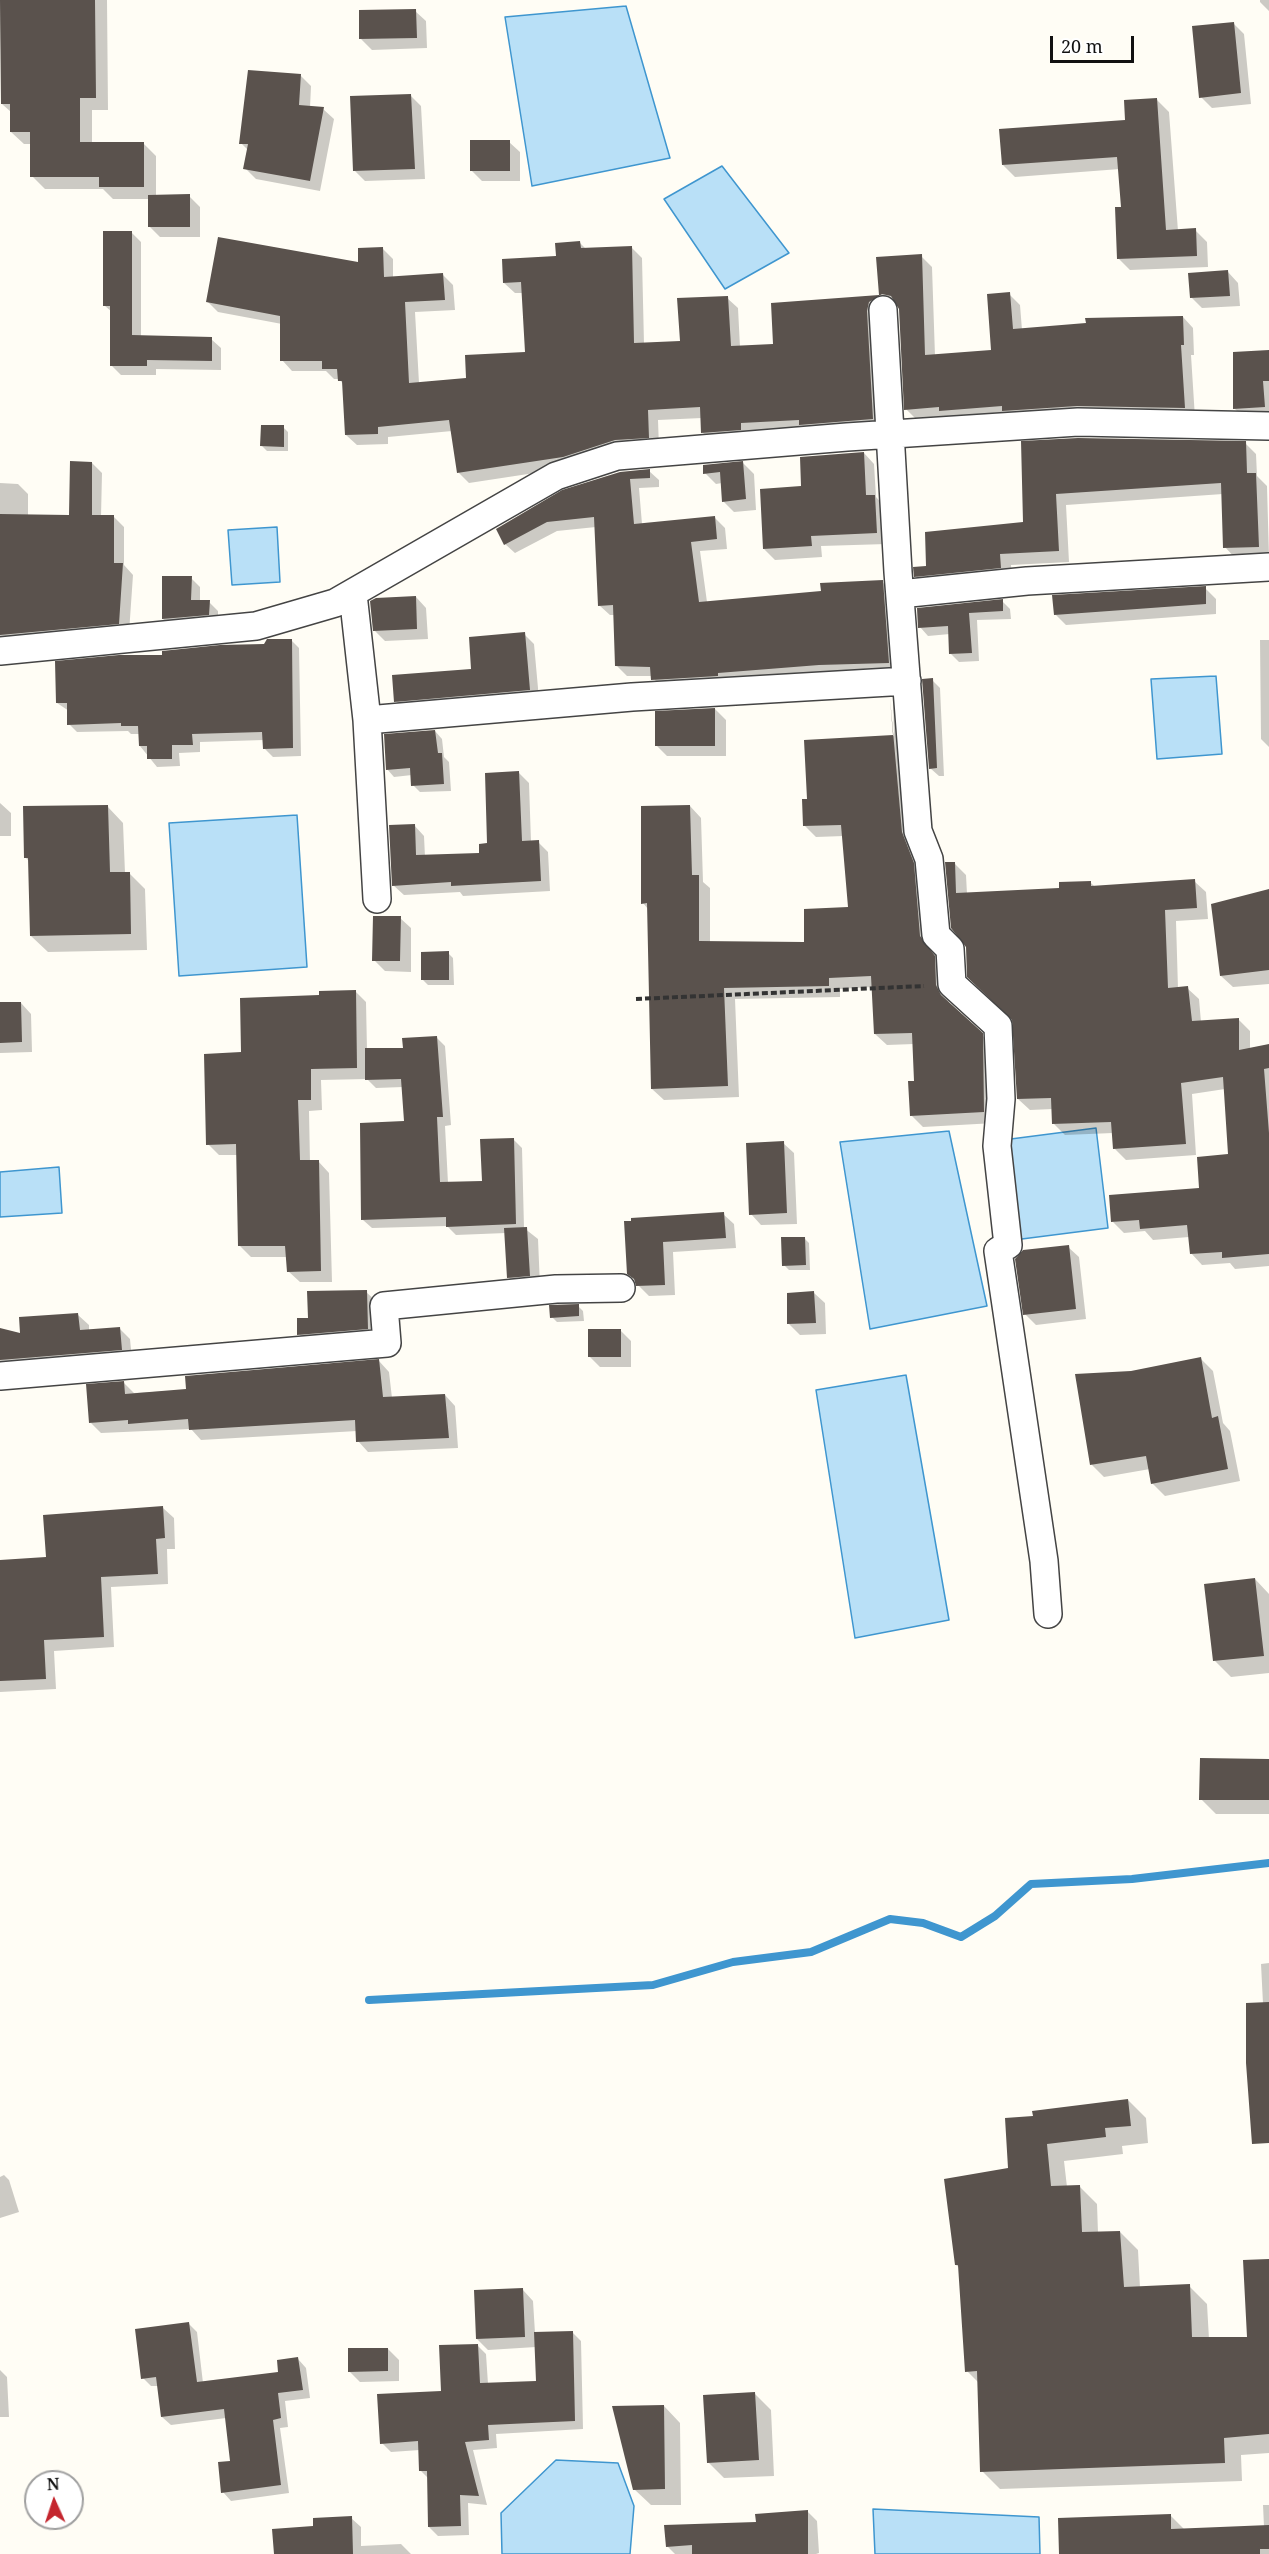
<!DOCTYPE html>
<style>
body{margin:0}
#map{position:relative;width:1269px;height:2554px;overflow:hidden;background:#fffdf5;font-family:"Noto Serif",serif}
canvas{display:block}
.north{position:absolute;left:24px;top:2470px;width:60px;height:60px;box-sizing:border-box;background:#fff;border:2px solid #a0a0a0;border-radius:50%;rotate:357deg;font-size:16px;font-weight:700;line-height:24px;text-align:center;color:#111}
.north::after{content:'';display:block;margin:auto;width:21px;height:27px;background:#c4262e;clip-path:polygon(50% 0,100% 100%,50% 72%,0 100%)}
.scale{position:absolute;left:1050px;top:36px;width:84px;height:27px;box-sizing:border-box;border:3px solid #111;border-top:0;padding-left:8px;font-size:18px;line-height:21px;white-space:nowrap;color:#111;-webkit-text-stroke:4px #fff;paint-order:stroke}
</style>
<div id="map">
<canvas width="1269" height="2554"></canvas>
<div class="north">N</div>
<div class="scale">20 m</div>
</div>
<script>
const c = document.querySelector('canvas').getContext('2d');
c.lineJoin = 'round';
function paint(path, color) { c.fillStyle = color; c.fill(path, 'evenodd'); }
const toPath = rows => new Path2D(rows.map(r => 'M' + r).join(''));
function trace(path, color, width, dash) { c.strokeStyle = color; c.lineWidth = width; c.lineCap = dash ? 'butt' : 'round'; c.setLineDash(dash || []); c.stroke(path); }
const water = toPath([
 [626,6,670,158,532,186,505,17,626,6],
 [722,166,789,253,725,289,664,199,722,166],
 [277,527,280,582,232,585,228,530,277,527],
 [1216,676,1222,754,1157,759,1151,679,1216,676],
 [297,815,307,967,179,976,169,823,297,815],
 [1096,1128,1108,1228,1014,1240,1003,1140,1096,1128],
 [949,1131,987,1306,870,1329,840,1142,949,1131],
 [59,1167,62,1213,0,1217,0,1172,59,1167],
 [906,1375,949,1620,855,1638,816,1390,906,1375],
 [556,2460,618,2463,634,2506,630,2554,502,2554,501,2513,556,2460],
 [873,2509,1039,2517,1040,2554,875,2554,873,2509]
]);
paint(water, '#b9e0f7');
trace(water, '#3f96cf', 1.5);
paint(toPath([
 [0,0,107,0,108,110,92,110,92,143,143,143,156,156,156,196,189,196,200,207,200,237,160,237,149,226,149,199,113,199,103,189,45,189,32,176,32,144,24,144,11,132,11,112,2,104],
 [1260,0,1269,0,1269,11,1260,2],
 [415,11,426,21,427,48,372,50,361,39],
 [1233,23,1244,34,1251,104,1212,108,1201,97],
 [300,75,311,86,310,108,323,109,334,119,320,191,256,179,245,168,248,150,241,143],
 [410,95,421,106,425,179,365,181,354,170],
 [1157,100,1169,112,1178,231,1195,230,1207,242,1208,267,1130,270,1118,258,1123,208,1120,169,1015,177,1003,165,1127,121],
 [509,142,520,152,520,181,482,181,471,170],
 [131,232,141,242,141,337,211,339,221,348,221,370,156,369,156,375,121,375,112,366,112,312,105,306],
 [580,243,586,249,632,248,642,258,644,344,681,343,727,298,738,308,740,347,775,346,773,304,880,297,878,259,921,256,932,267,935,356,993,351,1009,294,1020,305,1022,330,1183,317,1193,328,1194,355,1191,355,1195,418,917,420,906,409,900,307,894,304,883,430,713,443,703,433,702,418,658,420,659,448,574,467,469,483,459,473,452,431,388,437,388,444,357,445,346,435,344,385,339,379,334,379,326,371,292,371,282,360,282,324,218,312,208,302,359,264,383,249,393,259,393,278,443,275,453,285,455,310,415,312,419,383,467,379,527,353,523,293,515,293,504,283,557,258],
 [1228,272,1238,283,1240,306,1202,308,1191,297],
 [1269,352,1269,415,1243,417,1234,408],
 [283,427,288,432,288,451,267,451,262,446],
 [1022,443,1245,443,1256,454,1257,476,1267,486,1269,557,1236,559,1225,547,1223,494,1066,505,1069,562,1011,565,1012,579,927,587,916,576,928,568,1025,524],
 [864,453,874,464,876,497,885,507,887,544,821,546,822,557,775,560,764,549,803,488],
 [92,463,102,473,101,517,114,517,124,527,124,565,133,575,129,633,0,650,0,483,18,484,28,494,28,516,71,516],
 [743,463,754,474,756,510,734,512,723,501,722,483,716,484,705,473],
 [649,471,659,480,659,487,639,488,642,524,715,518,725,528,727,549,700,551,707,602,822,592,882,582,892,591,898,672,662,689,652,676,627,676,617,666,615,615,610,615,600,606,596,527,557,531,515,553,505,544,498,529],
 [191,578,200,587,200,602,209,602,218,611,218,624,172,628,163,619],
 [1205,588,1216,599,1216,614,1066,625,1055,614],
 [416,597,426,608,428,639,385,641,374,630],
 [1002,601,1010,609,1011,619,977,620,979,661,959,662,951,654,950,634,928,636,920,627],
 [524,634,534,644,539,699,406,711,396,701,473,670],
 [291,640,299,648,301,756,273,757,264,748,264,740,200,742,200,752,179,753,180,766,157,767,140,746,140,734,131,734,128,731,77,732,69,724,69,711,57,703,163,656,265,646],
 [1260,640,1269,640,1269,747,1261,739],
 [932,680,940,688,944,776,939,776,930,768],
 [893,701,903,711,932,950,946,969,947,998,951,1007,994,1046,995,1123,923,1127,911,1115,916,1082,914,1044,887,1045,875,1034,873,987,840,989,840,997,735,999,739,1097,664,1100,652,1089,648,909,643,903,690,806,701,818,703,882,710,888,710,943,806,944,850,909,844,836,816,837,804,825,808,800,805,741,894,736],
 [715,709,726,720,726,756,667,756,656,745],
 [435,731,442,739,444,757,449,762,451,791,420,792,413,785,412,775,394,777,387,769],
 [519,773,529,783,531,842,538,842,548,852,550,891,463,896,460,892,404,895,393,885,414,825,424,836,425,857,481,854,488,845],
 [0,803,11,813,11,836,0,836],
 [107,806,123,823,125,873,129,873,145,889,147,950,48,952,31,936,30,862,26,858],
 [955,864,966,875,967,894,1061,889,1090,882,1095,887,1194,881,1206,892,1208,919,1176,921,1178,989,1187,988,1199,999,1201,1022,1239,1020,1250,1031,1250,1049,1269,1045,1269,1266,1235,1269,1230,1263,1202,1265,1191,1253,1189,1237,1153,1240,1145,1231,1124,1233,1113,1222,1201,1189,1230,1156,1225,1089,1192,1094,1196,1155,1126,1160,1114,1148,1113,1133,1065,1135,1054,1124,1053,1109,1030,1110,1018,1099,1014,1020,953,927],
 [1269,891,1269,984,1233,987,1221,976],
 [400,918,411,928,411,972,385,971,374,960],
 [448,953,453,958,454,985,428,985,423,980],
 [355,991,366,1002,367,1050,404,1049,436,1037,445,1046,451,1125,445,1126,448,1183,484,1182,513,1139,522,1148,524,1228,538,1239,540,1286,519,1288,508,1277,506,1233,456,1235,447,1226,372,1228,363,1220,406,1122,403,1087,376,1088,367,1079,321,1080,322,1110,309,1111,310,1162,318,1161,329,1173,332,1282,300,1282,288,1271,287,1257,251,1257,240,1246,237,1155,219,1155,208,1144,242,1054,321,997],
 [21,1003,31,1014,32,1052,0,1053,0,1004],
 [783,1143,794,1153,797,1224,761,1225,751,1214],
 [723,1214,734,1224,736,1248,673,1252,675,1295,649,1296,638,1285,626,1223],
 [804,1238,809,1243,810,1270,789,1270,784,1265],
 [1068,1247,1079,1257,1086,1319,1036,1325,1025,1314],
 [366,1292,375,1300,376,1337,307,1343,299,1334,309,1319],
 [814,1293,825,1303,826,1334,800,1335,789,1324],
 [578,1306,583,1311,584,1321,557,1322,552,1317],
 [78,1315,89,1325,89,1330,119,1328,130,1339,132,1360,0,1376,0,1329,22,1334],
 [620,1330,631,1341,631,1367,600,1367,589,1356],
 [1200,1358,1213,1371,1223,1423,1230,1431,1240,1481,1165,1496,1152,1483,1150,1469,1104,1477,1092,1465,1131,1372],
 [379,1361,389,1372,392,1398,445,1395,455,1406,458,1448,368,1452,358,1441,357,1431,201,1440,191,1429,101,1433,91,1423,124,1383,134,1393,188,1390],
 [163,1508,174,1518,175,1549,167,1549,168,1584,111,1587,114,1647,54,1651,56,1689,0,1692,0,1561,47,1559],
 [1255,1579,1269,1594,1269,1673,1231,1677,1215,1661],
 [1269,1760,1269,1814,1216,1814,1201,1799],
 [1269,1963,1269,2123,1261,1964],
 [1128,2100,1146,2118,1148,2143,1122,2146,1123,2154,1064,2161,1067,2187,1079,2186,1097,2204,1098,2233,1120,2232,1138,2250,1140,2288,1189,2286,1207,2304,1209,2339,1249,2339,1269,2260,1269,2453,1241,2455,1242,2481,1000,2489,982,2471,979,2383,967,2371,960,2268,956,2265,1010,2169,1035,2118],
 [4,2175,9,2180,19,2212,0,2218,0,2177],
 [523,2290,533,2301,535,2333,572,2332,581,2341,583,2429,496,2434,497,2448,473,2450,487,2505,468,2503,469,2535,438,2536,429,2527,428,2478,421,2471,420,2450,391,2452,382,2443,442,2392,477,2345,486,2354,488,2384,537,2382,536,2347,488,2350,477,2339],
 [188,2323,197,2332,203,2383,280,2373,298,2359,306,2368,310,2398,285,2401,288,2427,280,2428,289,2493,231,2501,223,2492,232,2462,226,2418,171,2425,162,2417,159,2386,151,2386,143,2378],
 [388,2349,399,2360,399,2381,360,2382,349,2371],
 [0,2370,7,2377,9,2417,0,2417],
 [754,2393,771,2410,774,2476,724,2478,708,2462],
 [664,2406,680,2423,681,2505,651,2505,634,2489],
 [1263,2505,1269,2505,1269,2554,1060,2554,1170,2515,1185,2530,1264,2527],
 [807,2511,817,2521,819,2553,816,2554,675,2554,667,2546],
 [351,2518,361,2527,361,2546,401,2544,411,2554,275,2554,315,2527]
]), '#0003');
trace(toPath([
 [369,2000,653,1985,733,1962,811,1952,890,1919,923,1923,961,1937,995,1916,1031,1884,1132,1879,1269,1863]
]), '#3f96cf', 8);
paint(toPath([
 [0,0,95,0,96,98,80,98,80,142,144,142,144,187,99,187,99,177,30,177,30,132,10,132,10,104,1,104],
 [416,9,417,38,359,39,359,10],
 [1234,22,1241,93,1199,98,1192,26],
 [248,70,301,74,299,105,324,107,310,181,243,169,248,144,239,144],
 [411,94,415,169,353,171,350,96],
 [1157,98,1166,230,1196,228,1197,256,1117,259,1115,207,1121,207,1117,157,1002,165,999,129,1125,120,1124,100],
 [470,140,510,140,510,171,470,171],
 [190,194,190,227,148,227,148,195],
 [103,231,132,231,132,335,212,337,212,361,147,360,147,366,110,366,110,306,103,306],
 [218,237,358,262,358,248,383,247,384,277,443,273,445,300,405,302,409,383,466,378,465,355,525,352,521,282,503,283,502,259,556,256,555,243,580,241,581,248,632,246,634,343,680,341,677,298,728,296,731,346,773,344,771,303,879,295,876,257,922,254,925,355,991,350,987,294,1010,292,1013,329,1086,323,1085,318,1183,316,1184,345,1181,345,1185,408,1077,406,1002,411,1002,406,939,411,939,407,904,410,899,309,891,296,882,294,869,302,867,311,873,419,799,425,799,420,741,423,741,430,701,433,700,407,648,410,649,438,615,440,563,457,457,473,449,420,378,427,378,434,345,435,342,381,338,381,337,369,322,369,322,361,280,361,280,316,206,302],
 [1228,270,1230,296,1190,298,1188,273],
 [1269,350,1269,381,1263,381,1265,407,1233,409,1233,352],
 [261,425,284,425,284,447,260,446],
 [1078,438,1246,441,1247,473,1256,473,1259,547,1223,548,1221,483,1056,494,1059,551,1000,554,1001,568,914,577,913,567,926,566,925,532,1023,522,1021,441],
 [864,452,866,495,875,495,877,533,811,536,812,546,763,549,760,489,801,486,800,457],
 [70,461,92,462,92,515,114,515,114,563,123,563,119,624,0,635,0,514,69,515],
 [743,461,746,499,722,502,720,472,703,474,703,465],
 [650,469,650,478,630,479,634,524,715,516,717,539,691,542,699,602,821,591,820,583,883,580,889,663,819,665,718,673,718,676,651,680,650,667,615,666,613,605,598,606,594,517,547,522,504,545,496,529,562,490,620,472],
 [162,576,192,576,191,600,210,600,209,615,162,619],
 [1206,586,1206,604,1054,615,1052,595],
 [416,596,417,629,373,631,370,601,376,598],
 [1003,599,1003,611,969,613,972,653,949,654,948,626,918,628,917,608],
 [525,632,530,690,394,702,392,675,471,669,469,637],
 [267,639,292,639,293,748,263,749,262,732,192,734,193,745,172,745,172,759,147,759,147,746,139,746,138,726,121,726,121,723,67,725,67,703,56,703,55,661,119,655,162,655,162,651,220,645,264,644],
 [933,678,937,768,929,769,922,679],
 [890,698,902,832,914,863,920,936,935,956,936,985,941,995,983,1033,984,1112,910,1116,908,1081,914,1081,912,1033,874,1034,871,976,829,978,829,986,724,988,728,1086,651,1089,647,903,641,904,641,806,690,805,692,875,699,875,699,941,804,942,804,909,848,907,841,825,803,826,802,799,807,799,804,740,893,735],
 [715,708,715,746,655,746,655,711],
 [435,730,438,753,442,753,444,784,411,786,410,768,386,770,384,734],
 [519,771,522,841,539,840,541,881,451,886,451,882,392,886,389,825,415,824,416,855,479,853,479,844,487,843,485,773],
 [108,805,110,872,130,872,131,934,30,936,28,858,24,858,23,806],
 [945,862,955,862,956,893,1059,888,1059,882,1091,881,1091,886,1195,879,1197,908,1165,910,1168,988,1188,986,1192,1021,1239,1018,1239,1050,1269,1044,1269,1068,1264,1069,1269,1133,1269,1254,1222,1258,1222,1252,1190,1254,1187,1225,1140,1229,1139,1220,1111,1222,1109,1195,1199,1188,1197,1157,1228,1154,1223,1077,1181,1083,1186,1144,1113,1149,1111,1122,1052,1124,1051,1098,1017,1099,1012,1020,967,977,966,947,951,928],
 [1269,889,1269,970,1220,976,1211,904],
 [373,916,401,916,400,961,372,961],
 [449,951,449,980,421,980,421,952],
 [356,990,357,1068,311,1069,311,1100,298,1100,300,1160,319,1160,321,1271,287,1272,285,1246,238,1246,236,1144,206,1145,204,1054,241,1052,240,998,319,995,319,991],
 [0,1002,21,1002,22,1042,0,1043],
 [437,1036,443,1117,437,1117,440,1182,482,1181,480,1139,514,1138,516,1224,446,1227,446,1217,361,1220,360,1123,404,1121,401,1079,365,1080,365,1048,403,1048,402,1038],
 [784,1141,787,1213,749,1215,746,1143],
 [724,1212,726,1238,663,1242,665,1285,636,1286,634,1279,627,1274,624,1221,631,1221,631,1218],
 [527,1227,530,1276,507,1278,504,1228],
 [781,1237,805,1237,806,1265,782,1266],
 [1069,1245,1076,1309,1023,1315,1015,1259,1023,1250],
 [367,1290,368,1329,297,1335,297,1318,308,1318,307,1291],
 [814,1291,816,1323,787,1324,787,1293],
 [579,1304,579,1316,550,1318,549,1305],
 [78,1313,80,1330,120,1327,122,1350,0,1360,0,1328,20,1333,19,1317],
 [588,1329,621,1329,621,1357,588,1357],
 [1201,1357,1212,1418,1218,1416,1228,1469,1151,1484,1146,1456,1090,1465,1075,1374,1131,1371],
 [379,1359,383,1397,445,1394,449,1438,356,1442,355,1420,189,1430,188,1419,128,1424,128,1420,89,1423,86,1384,124,1381,125,1394,186,1389,185,1376],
 [163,1506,165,1538,156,1539,158,1574,101,1577,104,1637,44,1640,46,1679,0,1681,0,1560,46,1557,43,1515],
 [1255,1578,1264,1656,1213,1661,1204,1584],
 [1200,1758,1269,1759,1269,1800,1199,1800],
 [1269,2002,1269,2143,1252,2144,1246,2063,1246,2003],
 [1128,2099,1131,2126,1105,2128,1106,2137,1047,2144,1051,2186,1080,2185,1082,2232,1120,2231,1124,2287,1190,2284,1192,2337,1247,2337,1243,2260,1269,2259,1269,2434,1224,2438,1225,2463,980,2472,977,2371,965,2372,958,2265,955,2265,944,2179,1008,2168,1005,2118,1033,2116,1032,2111],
 [523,2288,525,2337,476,2339,474,2290],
 [189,2322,197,2382,278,2372,277,2360,298,2357,303,2390,278,2393,281,2418,273,2420,281,2485,221,2493,218,2462,230,2461,224,2409,161,2417,156,2377,141,2379,135,2329],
 [573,2331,575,2421,488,2425,489,2440,465,2442,479,2496,460,2495,461,2526,428,2527,427,2471,419,2471,418,2441,380,2444,377,2394,441,2391,439,2345,478,2344,480,2383,536,2381,534,2332],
 [348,2348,388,2348,388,2371,348,2372],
 [755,2392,759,2460,707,2463,703,2395],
 [664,2405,665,2489,633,2490,612,2406],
 [808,2510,808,2554,692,2554,692,2545,666,2547,664,2525,756,2522,755,2514],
 [1171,2514,1171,2529,1269,2525,1269,2549,1260,2549,1260,2554,1059,2554,1058,2518],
 [352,2516,353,2554,274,2554,272,2529,313,2526,313,2518]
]), '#5a524d');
const minor = toPath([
 [883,310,898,572,918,831,929,859,936,935,950,949,952,984,998,1026,1001,1099,997,1146,1008,1245,998,1251,1044,1561,1048,1614],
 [353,594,367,720,377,899],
 [900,594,1027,581,1269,567],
 [0,651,256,626,335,603,556,476,617,456,847,437,1078,422,1269,426],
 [367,720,632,697,907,681],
 [0,1376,387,1343,384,1306,556,1289,621,1288]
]);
trace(minor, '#444', 30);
trace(toPath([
 [636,999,924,986]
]), '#333', 4, [6, 3]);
trace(minor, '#fff', 27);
</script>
